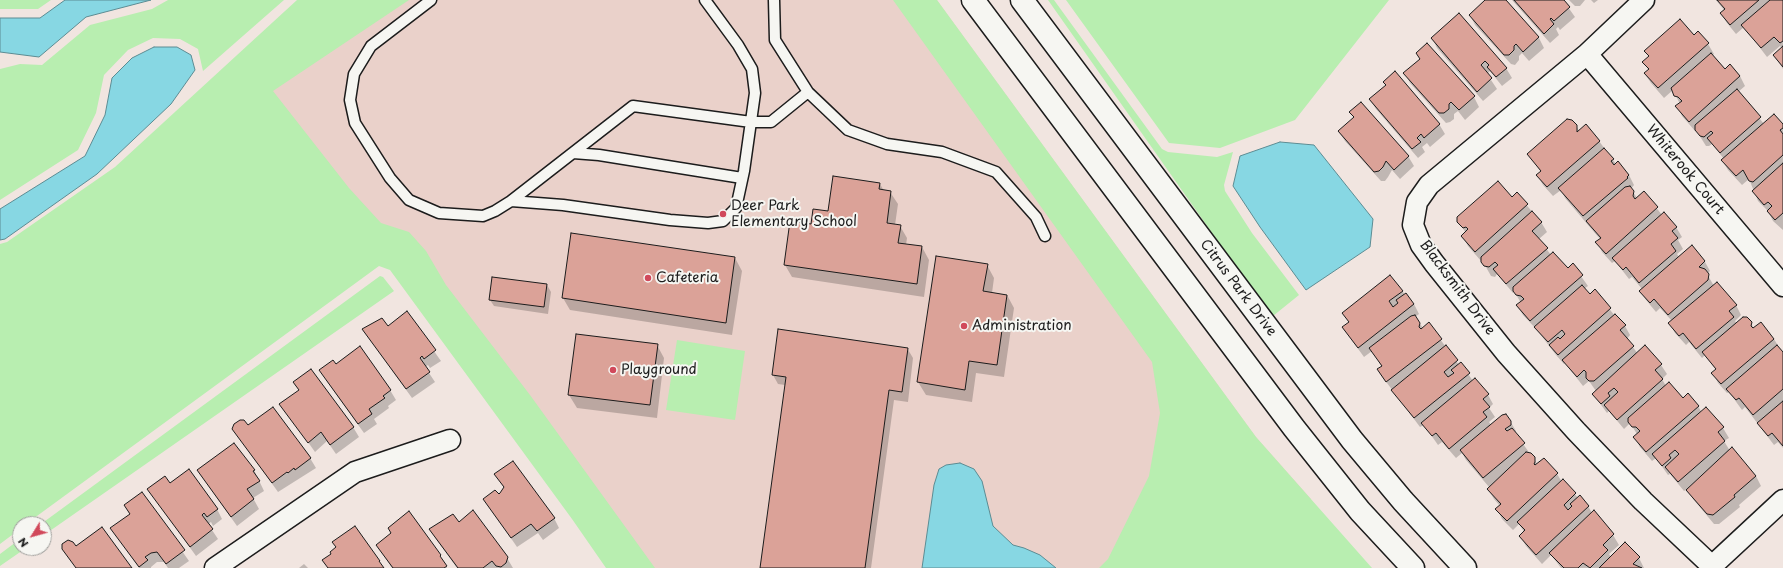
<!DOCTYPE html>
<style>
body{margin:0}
#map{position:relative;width:1783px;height:568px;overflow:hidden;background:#f1e5e0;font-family:"Playpen Sans",sans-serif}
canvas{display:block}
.north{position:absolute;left:12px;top:516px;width:40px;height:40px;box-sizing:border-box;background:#f6f6f2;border:1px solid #9f9f9c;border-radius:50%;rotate:233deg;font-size:11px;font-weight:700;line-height:16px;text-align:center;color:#1c1c1c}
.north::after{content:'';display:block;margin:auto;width:14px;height:18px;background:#d1495b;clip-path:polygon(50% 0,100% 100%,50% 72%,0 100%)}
</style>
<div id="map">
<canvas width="1783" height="568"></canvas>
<div class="north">N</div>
</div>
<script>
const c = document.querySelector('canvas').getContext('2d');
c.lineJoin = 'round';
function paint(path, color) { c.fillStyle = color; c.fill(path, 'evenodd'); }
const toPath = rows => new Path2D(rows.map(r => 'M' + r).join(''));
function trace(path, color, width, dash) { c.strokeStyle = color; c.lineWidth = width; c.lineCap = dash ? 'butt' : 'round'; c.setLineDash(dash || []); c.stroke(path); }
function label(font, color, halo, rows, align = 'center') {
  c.font = font + ' "Playpen Sans",sans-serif'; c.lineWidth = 4; c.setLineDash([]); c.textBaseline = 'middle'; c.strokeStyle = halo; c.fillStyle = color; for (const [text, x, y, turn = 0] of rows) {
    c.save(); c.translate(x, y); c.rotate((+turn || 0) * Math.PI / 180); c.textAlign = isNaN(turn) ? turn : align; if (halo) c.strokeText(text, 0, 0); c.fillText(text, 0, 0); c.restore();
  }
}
paint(toPath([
 [391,0,937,0,1256,437,1311,499,1226,568,617,568,263,94]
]), '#ead1ca');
paint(toPath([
 [0,0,51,0,38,9,0,9],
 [168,0,284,0,203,71,198,49,180,39,153,38,128,50,104,75,96,113,78,150,0,200,0,69,20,64,42,65,90,25,152,9],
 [297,0,409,0,273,91,349,188,381,223,409,232,426,251,446,285,530,395,655,568,606,568,572,519,390,270,379,266,26,524,20,524,20,529,0,544,0,244,7,242,115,167],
 [893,0,937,0,1256,437,1372,568,1099,568,1108,559,1149,476,1160,413,1152,362],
 [1048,0,1054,0,1162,149,1168,152,1217,157,1233,152,1224,185,1225,191,1252,233,1299,295,1273,316,1231,260],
 [1066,0,1389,0,1295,120,1220,148,1169,143],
 [380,276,383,277,394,291,44,535,44,524,41,524],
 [677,340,745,351,735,420,666,410],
 [20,539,20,548,26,548,0,566,0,554]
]), '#b8eeb0');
const water = toPath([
 [65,0,151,0,86,17,39,57,0,52,0,18,40,18,65,0],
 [154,47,177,47,191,55,195,70,171,104,97,174,5,239,0,240,0,209,85,156,105,115,112,78,132,58,154,47],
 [1280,142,1314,145,1373,219,1370,247,1306,290,1260,227,1233,186,1240,156,1280,142],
 [960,463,974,469,982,481,993,526,1013,545,1024,548,1040,555,1056,568,922,568,934,485,939,469,946,465,960,463]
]);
paint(water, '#87d7e3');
trace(water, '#5c8c93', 1);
paint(toPath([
 [1484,0,1505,0,1539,38,1544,48,1529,61,1522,53,1519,56,1519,60,1515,65,1511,64,1475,25,1470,15,1485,1],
 [1512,0,1563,0,1575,17,1560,30,1558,27,1556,29,1559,35,1550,43],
 [1569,0,1585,0,1580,6,1575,6],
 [1591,0,1598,0,1594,3],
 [1716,0,1783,0,1783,69,1774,55,1782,48,1780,46,1767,57,1744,27,1736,34,1727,23,1721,13,1724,10],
 [1698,33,1708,44,1714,54,1712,56,1724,70,1730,65,1740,76,1745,86,1738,92,1764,124,1783,125,1783,230,1773,221,1768,211,1758,201,1749,179,1742,185,1728,170,1722,160,1724,159,1712,144,1709,146,1706,146,1696,130,1695,131,1682,116,1677,106,1680,104,1673,90,1664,98,1651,83,1645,74,1649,71,1644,62,1649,57,1645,51,1694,36],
 [1432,38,1506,68,1512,78,1502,86,1490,71,1487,74,1497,89,1483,101,1437,48],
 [1420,60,1474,97,1479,107,1465,120,1458,111,1454,114,1454,119,1450,122,1446,123,1410,83,1405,73],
 [1370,100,1439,124,1445,134,1430,147,1427,143,1422,147,1425,152,1418,158,1376,109],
 [1351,112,1408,156,1414,166,1400,179,1392,170,1388,177,1385,181,1381,181,1345,141,1339,132,1354,118],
 [1576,125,1579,131,1599,141,1616,164,1629,175,1634,185,1631,189,1637,198,1644,192,1662,215,1676,227,1682,237,1678,240,1683,249,1677,254,1679,257,1692,246,1705,262,1710,271,1707,274,1714,286,1736,305,1741,315,1735,321,1737,324,1751,323,1754,329,1774,339,1783,354,1783,448,1778,442,1774,445,1745,407,1742,410,1729,392,1727,393,1718,383,1713,373,1716,370,1705,355,1702,358,1689,342,1686,345,1675,333,1670,323,1672,321,1660,308,1656,312,1646,300,1640,291,1642,289,1632,277,1629,279,1615,261,1612,263,1602,252,1597,242,1600,239,1565,198,1561,190,1553,196,1543,185,1537,175,1541,172,1528,154],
 [880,184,884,191,890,192,898,204,895,225,900,226,907,238,906,245,922,247,929,260,924,297,792,277,785,265,812,225,828,212],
 [1517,194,1541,222,1547,232,1539,239,1551,255,1568,270,1573,265,1588,286,1584,289,1590,295,1595,291,1615,316,1625,326,1630,335,1627,339,1638,354,1645,347,1661,365,1667,374,1662,379,1666,386,1683,399,1698,406,1702,413,1723,428,1729,438,1724,441,1730,451,1756,476,1761,486,1739,505,1740,507,1719,524,1714,524,1693,499,1687,489,1684,491,1670,474,1668,475,1656,458,1652,461,1640,447,1634,437,1637,434,1630,423,1624,429,1609,411,1607,413,1593,394,1596,391,1589,381,1583,386,1565,363,1564,364,1556,355,1537,330,1523,315,1517,306,1521,303,1514,291,1513,293,1497,274,1495,277,1491,276,1482,260,1481,261,1468,246,1462,236,1466,233,1458,221,1512,198],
 [735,258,742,271,732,335,570,310,563,298],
 [987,265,994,278,992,293,1007,295,1014,308,1004,377,976,373,972,402,926,395,918,382],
 [547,285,551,292,548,314,494,306,490,300],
 [1402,291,1414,304,1419,314,1415,317,1423,328,1429,324,1459,365,1461,364,1473,381,1488,395,1493,404,1489,408,1495,417,1489,422,1491,425,1510,421,1516,431,1516,434,1538,465,1544,459,1557,474,1562,482,1563,480,1578,498,1588,506,1592,513,1613,535,1619,545,1609,554,1611,557,1639,558,1644,568,1561,568,1551,555,1542,564,1526,546,1520,536,1524,532,1519,524,1513,530,1502,519,1497,509,1500,506,1494,499,1488,489,1489,487,1466,460,1462,453,1456,458,1442,442,1438,445,1424,425,1420,427,1384,379,1378,370,1382,367,1372,351,1364,357,1343,328,1349,323,1343,313],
 [407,313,441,361,430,368,428,365,425,367,435,382,412,398,363,330,387,327],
 [657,345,664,358,657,418,577,408,569,395],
 [907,348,913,358,908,402,894,400,871,568,761,568,785,385,778,384,773,375],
 [336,365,390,390,396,400,388,406,389,408,374,419,377,424,364,433,326,380],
 [294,382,353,427,359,437,336,454,327,441,315,452,281,404,299,391],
 [248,427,310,458,316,468,278,492,233,429],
 [254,470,264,491,253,498,259,509,237,526,198,471],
 [496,475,554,518,559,528,543,540,538,533,517,547,484,499,499,496,504,488],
 [170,485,217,509,222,519,213,526,211,522,208,524,218,539,196,556,148,489],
 [142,494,189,561,179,568,168,568,164,562,157,562,151,567,151,568,139,568,112,528,130,515,125,506],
 [473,511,507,558,513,568,457,568,436,539,431,530,459,523],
 [377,545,440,556,447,568,392,568],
 [304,564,308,568,299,568]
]), '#0003');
const building = toPath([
 [1485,0,1506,0,1539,37,1523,52,1516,44,1514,46,1514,50,1509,55,1504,55,1469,15,1485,0],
 [1514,0,1564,0,1570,7,1554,21,1551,18,1550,19,1554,24,1544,34,1514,0],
 [1717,0,1759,0,1730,25,1720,13,1725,9,1717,0],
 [1770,0,1783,0,1783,41,1780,43,1774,37,1761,48,1741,25,1770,0],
 [1459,13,1507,68,1496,77,1487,67,1489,65,1485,61,1481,65,1492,78,1477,92,1431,38,1459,13],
 [1680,19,1694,35,1698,31,1709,43,1658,88,1644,73,1649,69,1642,62,1649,56,1644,51,1680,19],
 [1427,43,1475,96,1459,110,1451,102,1449,104,1449,109,1444,113,1439,113,1403,73,1420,59,1416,53,1427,43],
 [1783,46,1783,67,1773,55,1783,46],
 [1711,53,1725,69,1730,64,1740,76,1689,122,1675,106,1682,101,1678,97,1674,96,1671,88,1711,53],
 [1395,71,1440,124,1424,138,1421,134,1417,138,1421,142,1412,149,1369,99,1386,85,1383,82,1395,71],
 [1737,89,1761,117,1720,153,1707,138,1713,133,1711,131,1704,137,1700,136,1695,130,1695,125,1737,89],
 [1361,102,1409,156,1394,170,1386,161,1383,167,1379,171,1374,172,1338,131,1354,117,1349,112,1361,102],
 [1774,114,1783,124,1783,128,1780,130,1783,134,1783,155,1753,182,1749,181,1743,170,1736,176,1721,160,1774,114],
 [1567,119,1572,120,1577,125,1577,132,1586,124,1600,141,1547,187,1536,175,1541,171,1527,154,1567,119],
 [1604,148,1614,159,1611,161,1614,165,1618,161,1629,175,1627,177,1628,178,1583,216,1558,188,1604,148],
 [1783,163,1783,213,1775,220,1767,211,1772,206,1768,202,1764,205,1752,191,1783,163],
 [833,176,880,183,879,189,891,191,887,223,901,225,898,243,922,246,917,284,784,265,790,221,811,224,813,209,828,211,833,176],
 [1498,181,1512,197,1517,192,1528,204,1475,252,1461,236,1468,229,1466,227,1463,228,1457,222,1457,217,1498,181],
 [1630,186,1634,191,1633,196,1635,199,1644,191,1658,207,1606,254,1595,242,1601,238,1586,221,1625,187,1630,186],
 [1532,211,1542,222,1532,231,1548,248,1506,284,1493,269,1498,265,1495,262,1489,267,1484,266,1481,262,1481,257,1532,211],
 [1664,212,1677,227,1672,231,1678,238,1671,244,1676,251,1639,283,1626,267,1623,270,1612,258,1664,212],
 [571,233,735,257,726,323,562,298,571,233],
 [1692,245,1705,261,1699,267,1705,269,1709,274,1708,280,1668,315,1654,299,1650,303,1639,291,1692,245],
 [1553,252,1568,268,1573,263,1583,275,1530,321,1516,305,1524,299,1521,296,1516,295,1513,291,1513,287,1553,252],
 [936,256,988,264,983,291,1007,295,997,365,969,361,965,390,917,382,936,256],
 [1390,275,1403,291,1389,301,1393,307,1398,303,1396,300,1406,293,1414,304,1358,348,1342,327,1349,322,1342,313,1390,275],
 [492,277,547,284,544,307,489,300,492,277],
 [1717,282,1737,305,1729,311,1734,317,1696,349,1683,333,1679,336,1668,323,1717,282],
 [1582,285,1590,294,1595,289,1611,308,1558,355,1549,345,1558,337,1560,339,1565,334,1562,330,1548,342,1534,327,1582,285],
 [407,311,436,350,424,359,422,356,420,358,430,372,406,389,362,329,382,318,388,326,407,311],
 [1615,314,1626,325,1620,330,1634,346,1594,381,1589,381,1586,378,1586,372,1584,370,1577,377,1562,360,1615,314],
 [1415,315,1420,323,1419,327,1421,329,1429,322,1442,339,1386,382,1377,369,1382,366,1369,348,1411,316,1415,315],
 [1743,317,1747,317,1752,322,1751,326,1753,328,1761,322,1774,339,1721,384,1711,373,1716,369,1702,352,1743,317],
 [778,329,908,348,902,392,889,390,865,568,760,568,786,377,772,375,778,329],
 [576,334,658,344,650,405,568,395,576,334],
 [1446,345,1458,360,1444,372,1448,377,1454,373,1451,370,1461,362,1470,373,1414,418,1391,390,1446,345],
 [1645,345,1662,364,1655,370,1663,379,1617,420,1604,405,1618,392,1614,388,1608,393,1610,396,1601,404,1592,394,1645,345],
 [1777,345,1783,352,1783,389,1753,415,1739,398,1736,400,1726,389,1777,345],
 [360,346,391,390,383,396,385,398,369,409,372,414,358,424,319,370,333,360,336,364,360,346],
 [311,369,354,427,330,445,321,432,308,443,279,404,299,390,293,382,311,369],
 [1475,378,1489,394,1483,399,1490,407,1483,412,1487,417,1449,449,1436,433,1432,436,1421,423,1475,378],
 [1669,382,1683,398,1688,393,1699,406,1646,452,1633,437,1640,431,1636,427,1632,427,1628,422,1628,418,1669,382],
 [1783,401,1783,446,1772,433,1768,436,1757,423,1783,401],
 [273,407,311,458,295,470,294,468,288,473,287,472,272,483,232,429,234,424,240,420,244,420,248,425,273,407],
 [1706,407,1724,427,1718,432,1725,441,1678,482,1665,467,1679,454,1675,450,1669,455,1671,458,1662,466,1652,454,1706,407],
 [1506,414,1511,421,1511,425,1505,429,1507,431,1512,428,1525,443,1483,478,1460,450,1502,415,1506,414],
 [234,443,255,470,253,471,260,481,247,489,254,499,231,517,197,470,234,443],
 [1732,447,1756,476,1734,495,1735,497,1713,515,1707,514,1686,490,1732,447],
 [1526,452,1531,453,1535,457,1535,462,1534,464,1535,465,1544,458,1558,473,1507,521,1495,509,1501,504,1487,489,1526,452],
 [513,461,555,518,537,531,531,524,511,538,483,499,495,490,499,494,500,493,504,487,494,474,513,461],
 [189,469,218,509,207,517,204,513,202,515,213,529,190,547,147,489,165,476,170,483,189,469],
 [1563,479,1576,493,1564,505,1568,510,1572,506,1570,504,1580,495,1589,506,1536,555,1519,536,1525,530,1517,522,1563,479],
 [142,492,185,550,166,564,157,552,151,553,145,557,148,560,139,567,110,528,130,514,124,505,142,492],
 [473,510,508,557,506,563,501,567,496,566,492,561,483,568,458,568,429,529,453,514,459,522,473,510],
 [1594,510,1614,534,1603,545,1608,550,1590,568,1583,563,1578,568,1564,568,1549,553,1594,510],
 [409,511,441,555,440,556,447,566,444,568,393,568,376,545,391,533,388,528,409,511],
 [355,526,380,561,379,561,384,568,328,568,322,560,331,554,330,552,336,547,332,542,355,526],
 [102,527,132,568,76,568,62,549,62,544,68,540,73,542,76,546,102,527],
 [1625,542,1640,557,1633,564,1642,568,1599,568,1625,542]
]);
paint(building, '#dba298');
trace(building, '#1c1c1c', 1);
const service = toPath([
 [431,0,371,46,354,74,350,100,355,123,390,178,409,200,439,213,483,216,495,211,511,201,563,205,670,220,708,223,723,221,736,208,744,171,755,93,752,69,738,45,705,0],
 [774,0,775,40,808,92,848,130,887,144,942,152,996,172,1036,217,1045,236],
 [573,153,599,155,742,178],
 [511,201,633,106,751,122,771,122,808,92]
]);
const minor = toPath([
 [1644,0,1587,54,1429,185,1417,202,1413,225,1421,245,1434,263,1506,353,1576,431,1643,501,1714,568],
 [1587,54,1783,286],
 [1712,566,1783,500],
 [215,568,355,472,450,440]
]);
const tertiary = toPath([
 [973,0,1294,428,1360,511,1413,568],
 [1022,0,1352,440,1403,501,1465,568]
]);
trace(service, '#1c1c1c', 13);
trace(minor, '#1c1c1c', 23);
trace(tertiary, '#1c1c1c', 25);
trace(service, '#f6f6f2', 10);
trace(minor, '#f6f6f2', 20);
trace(tertiary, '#f6f6f2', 22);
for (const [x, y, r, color] of [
 [723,214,4,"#d1495b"],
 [648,278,4,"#d1495b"],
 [964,326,4,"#d1495b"],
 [613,370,4,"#d1495b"]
]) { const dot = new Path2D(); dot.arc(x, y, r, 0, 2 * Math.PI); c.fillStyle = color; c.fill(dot); trace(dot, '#f6f6f2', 1.5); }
label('14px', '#1c1c1c', '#f6f6f2', [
 ["Whiterook Court",1685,170,50],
 ["Citrus Park Drive",1238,288,53],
 ["Blacksmith Drive",1457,288,53]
]);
label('14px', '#1c1c1c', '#f6f6f2', [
 ["Deer Park",731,206],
 ["Elementary School",731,222],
 ["Cafeteria",656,278],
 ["Administration",972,326],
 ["Playground",621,370]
], 'left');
</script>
